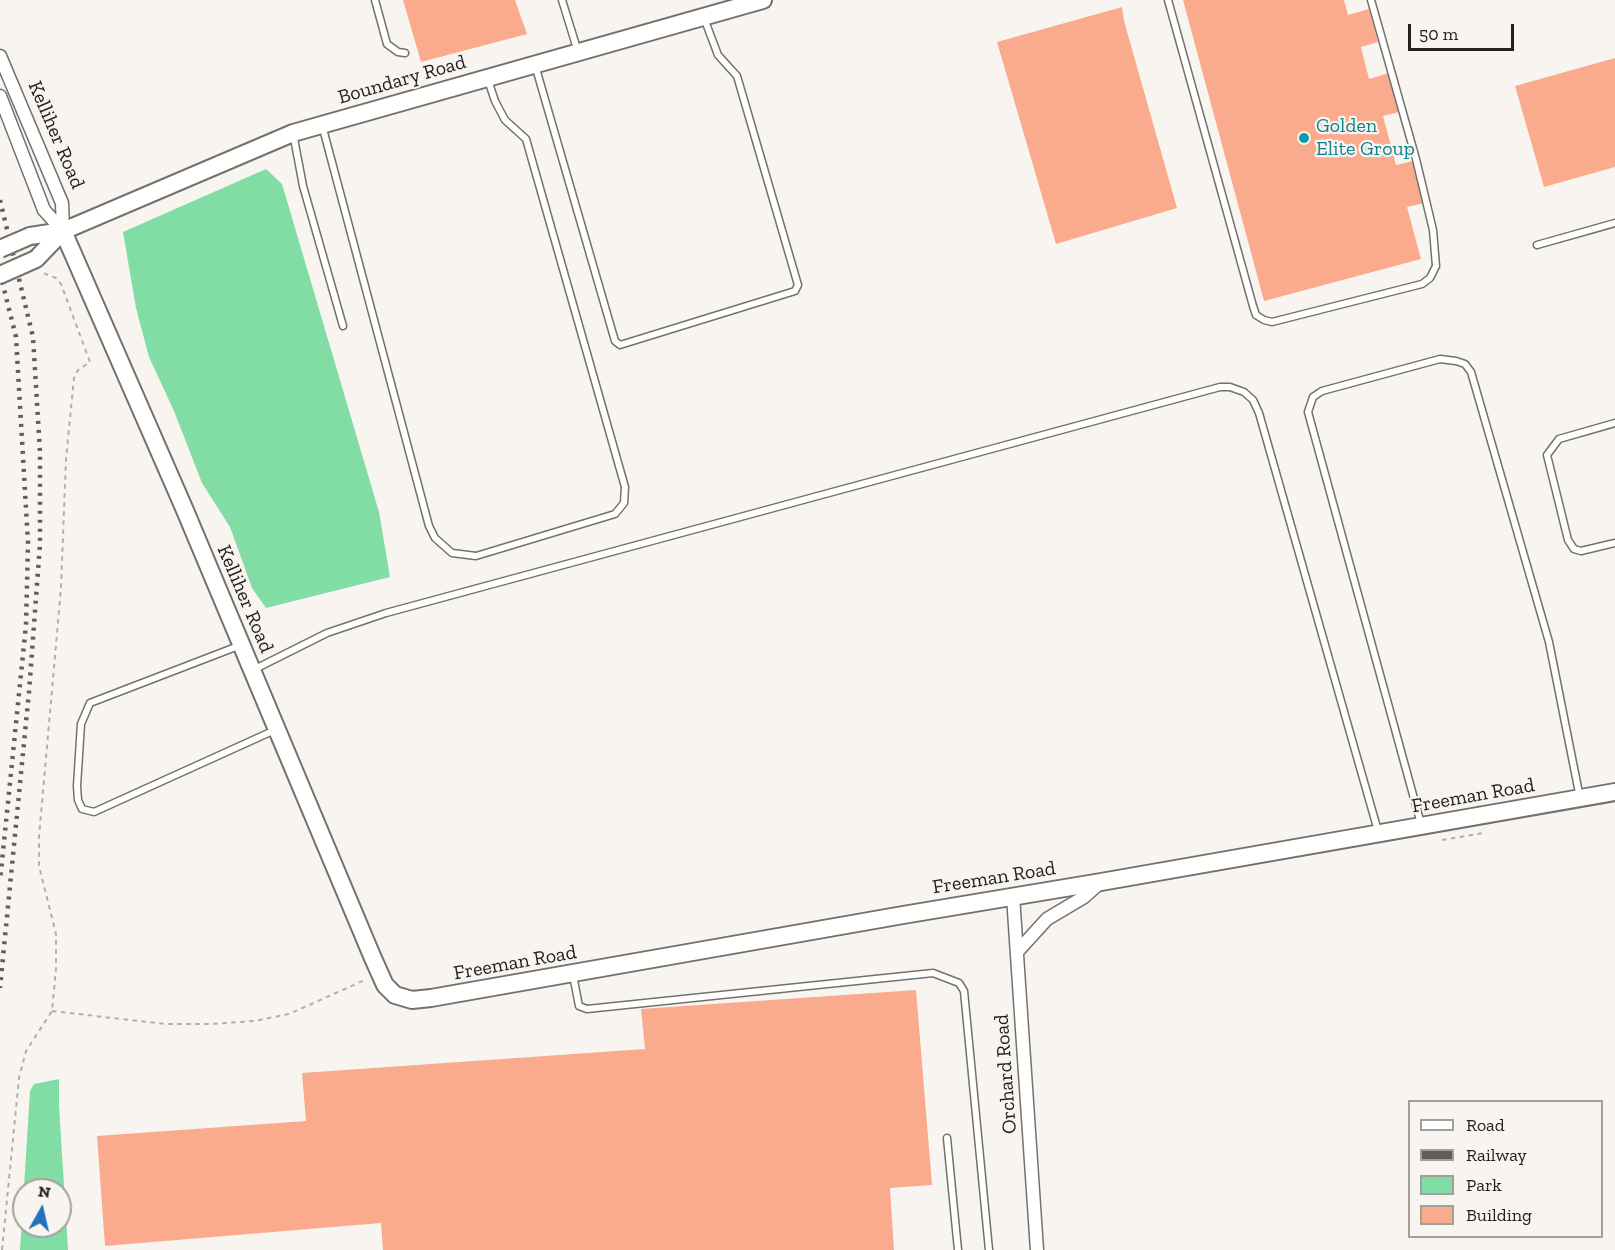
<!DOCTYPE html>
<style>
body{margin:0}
#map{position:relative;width:1615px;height:1250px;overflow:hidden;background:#f8f5f0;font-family:"Zilla Slab",serif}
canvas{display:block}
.legend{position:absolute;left:1408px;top:1100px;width:195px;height:138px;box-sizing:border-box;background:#f8f5f0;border:2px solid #a2a09d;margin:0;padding:8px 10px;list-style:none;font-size:18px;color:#222120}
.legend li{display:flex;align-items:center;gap:12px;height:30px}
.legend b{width:30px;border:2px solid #a2a09d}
.north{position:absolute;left:12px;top:1178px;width:60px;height:60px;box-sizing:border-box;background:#f8f5f0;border:2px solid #a2a09d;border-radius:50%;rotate:8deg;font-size:16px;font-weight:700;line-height:24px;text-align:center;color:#222120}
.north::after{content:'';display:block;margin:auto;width:21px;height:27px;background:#2370bf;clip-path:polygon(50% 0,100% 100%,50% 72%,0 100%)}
.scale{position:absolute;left:1408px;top:24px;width:106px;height:27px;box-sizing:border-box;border:3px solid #222120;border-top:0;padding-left:8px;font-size:18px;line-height:21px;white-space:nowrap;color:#222120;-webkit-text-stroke:4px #f8f5f0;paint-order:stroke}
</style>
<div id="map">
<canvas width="1615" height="1250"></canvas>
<ul class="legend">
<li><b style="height:8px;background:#fff"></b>Road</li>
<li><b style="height:8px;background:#605e5c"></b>Railway</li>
<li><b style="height:16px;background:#82dda5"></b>Park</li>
<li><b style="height:16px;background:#faab8e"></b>Building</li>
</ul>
<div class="north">N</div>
<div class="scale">50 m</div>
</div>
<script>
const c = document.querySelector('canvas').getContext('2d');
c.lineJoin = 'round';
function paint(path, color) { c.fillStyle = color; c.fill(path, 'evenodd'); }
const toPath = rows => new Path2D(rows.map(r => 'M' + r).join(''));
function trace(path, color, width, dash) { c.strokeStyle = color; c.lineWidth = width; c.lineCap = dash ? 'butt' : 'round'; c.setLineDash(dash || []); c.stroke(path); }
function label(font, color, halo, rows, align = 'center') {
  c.font = font + ' "Zilla Slab",serif'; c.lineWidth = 4.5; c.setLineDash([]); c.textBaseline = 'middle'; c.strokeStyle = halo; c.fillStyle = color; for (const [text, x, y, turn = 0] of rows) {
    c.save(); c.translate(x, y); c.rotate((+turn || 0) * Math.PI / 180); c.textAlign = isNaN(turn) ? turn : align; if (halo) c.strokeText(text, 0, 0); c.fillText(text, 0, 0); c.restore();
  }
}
paint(toPath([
 [266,169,282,184,379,512,390,577,266,608,252,588,230,527,202,483,174,411,149,357,136,308,123,232],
 [59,1079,59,1105,68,1250,20,1250,30,1091,34,1084],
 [24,1190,60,1190,60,1226,24,1226]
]), '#82dda5');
paint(toPath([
 [403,0,515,0,527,34,421,62],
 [1183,0,1344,0,1348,15,1369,9,1378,42,1361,47,1369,79,1389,73,1399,112,1383,116,1396,165,1413,161,1424,203,1407,207,1421,259,1264,301],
 [1122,7,1124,21,1177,208,1056,244,997,42],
 [1615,58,1615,167,1544,187,1515,86],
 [916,990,932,1185,890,1188,894,1250,383,1250,381,1223,105,1246,97,1136,306,1121,302,1073,645,1049,641,1009]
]), '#faab8e');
const lane = toPath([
 [375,0,387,44,398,52,405,53],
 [562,0,578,52],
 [1168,0,1253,306,1256,315,1264,320,1272,322,1422,284,1430,278,1436,266,1433,230,1416,159,1371,0],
 [535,65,615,341,620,345,795,291,798,285,737,76,718,55,704,18],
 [322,125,429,526,435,538,452,553,476,556,615,514,624,503,625,487,526,139,505,120,495,101,488,80],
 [293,133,303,186,343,326],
 [1537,245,1615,223],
 [1615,423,1559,439,1547,455,1568,540,1574,549,1581,551,1615,543],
 [241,645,90,703,81,724,77,786,78,800,82,809,94,812,275,730],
 [253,670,327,633,386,613,1220,387,1230,387,1244,392,1253,400,1259,413,1378,831],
 [1421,824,1308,412,1313,397,1322,391,1440,359,1456,361,1465,364,1471,372,1549,642,1580,798],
 [573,975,579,1006,587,1009,933,973,959,983,964,991,989,1250],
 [947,1138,958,1250]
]);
const street = toPath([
 [0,56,62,203,63,231],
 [0,96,44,210,63,231],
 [1013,896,1037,1250],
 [1017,952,1047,919,1084,897,1101,882]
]);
const secondary = toPath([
 [63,231,184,508,372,956,385,985,395,995,412,1000,431,998,903,915,1101,882,1615,792],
 [30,236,63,231,293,133,763,0],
 [36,259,63,231]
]);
trace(lane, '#74716d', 9);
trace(street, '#74716d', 15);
trace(secondary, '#74716d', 20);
trace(toPath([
 [1442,840,1483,833],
 [52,1011,165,1024,211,1024,254,1021,289,1014,367,979],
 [2,1250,19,1078,26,1051,52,1011,56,969,56,934,39,866,39,837,61,588,66,459,74,378,78,370,90,362,61,284,56,278,43,273]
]), '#b1aeab', 2, [4.5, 4.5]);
trace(lane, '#fff', 6);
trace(street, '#fff', 12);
trace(secondary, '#fff', 16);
trace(toPath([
 [0,200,33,337,40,452,40,544,29,692,0,988],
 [0,273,16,337,28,543,26,625,0,881]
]), '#605e5c', 4.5, [3, 6]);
const secondaryBridge = toPath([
 [0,249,30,236],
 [0,275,36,259]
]);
trace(secondaryBridge, '#74716d', 20, []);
trace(secondaryBridge, '#fff', 16);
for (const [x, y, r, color] of [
 [1304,138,6,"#0f9aa8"]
]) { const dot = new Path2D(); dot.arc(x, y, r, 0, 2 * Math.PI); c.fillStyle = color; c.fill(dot); trace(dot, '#f8f5f0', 2); }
label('20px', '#222120', '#f8f5f0', [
 ["Boundary Road",402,80,-16],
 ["Kelliher Road",56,135,67],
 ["Kelliher Road",245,599,67],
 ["Freeman Road",1473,796,-10],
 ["Freeman Road",994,878,-9],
 ["Freeman Road",515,963,-10],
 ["Orchard Road",1006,1074,-94]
]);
label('20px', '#0d838f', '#f8f5f0', [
 ["Golden",1316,126],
 ["Elite Group",1316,149]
], 'left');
</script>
